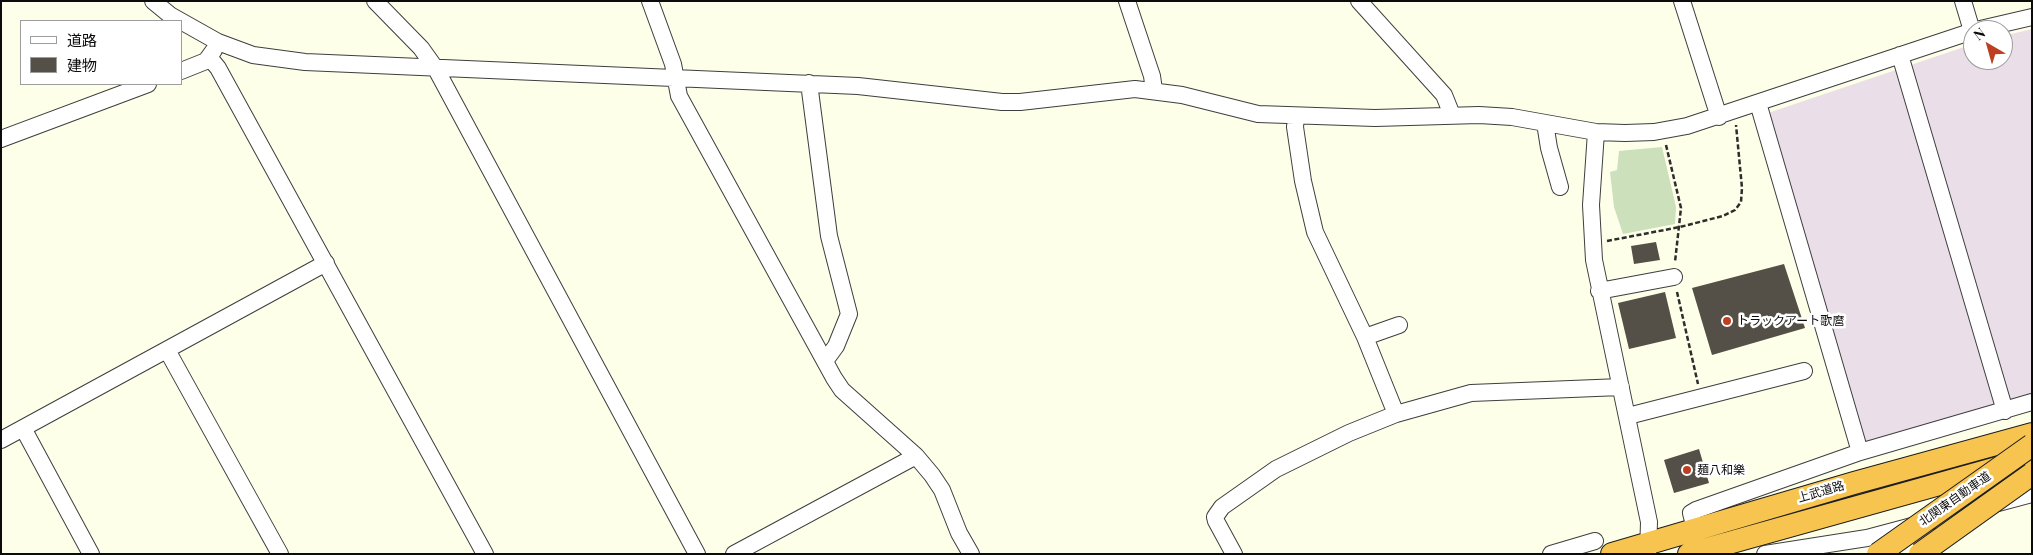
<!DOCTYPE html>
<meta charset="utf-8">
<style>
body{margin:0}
#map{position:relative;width:2033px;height:555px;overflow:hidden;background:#feffe9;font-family:"Playfair Display","Noto Sans JP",serif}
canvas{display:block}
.frame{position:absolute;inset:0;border:2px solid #0b0b0b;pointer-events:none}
.legend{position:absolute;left:20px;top:20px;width:162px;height:65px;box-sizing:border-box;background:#fff;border:1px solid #9d9d9d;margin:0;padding:6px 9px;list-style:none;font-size:15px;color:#0b0b0b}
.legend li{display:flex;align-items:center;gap:10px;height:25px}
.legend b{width:25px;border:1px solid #9d9d9d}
.north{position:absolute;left:1963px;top:20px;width:50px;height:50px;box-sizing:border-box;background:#fff;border:1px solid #9d9d9d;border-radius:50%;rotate:322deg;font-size:14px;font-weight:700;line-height:20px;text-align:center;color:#0b0b0b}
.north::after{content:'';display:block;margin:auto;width:18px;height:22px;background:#bc3f22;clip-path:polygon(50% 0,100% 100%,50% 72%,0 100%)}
</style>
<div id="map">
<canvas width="2033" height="555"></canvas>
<div class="frame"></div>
<ul class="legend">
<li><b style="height:6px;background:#fff"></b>道路</li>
<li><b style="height:14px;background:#544f47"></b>建物</li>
</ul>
<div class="north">N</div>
</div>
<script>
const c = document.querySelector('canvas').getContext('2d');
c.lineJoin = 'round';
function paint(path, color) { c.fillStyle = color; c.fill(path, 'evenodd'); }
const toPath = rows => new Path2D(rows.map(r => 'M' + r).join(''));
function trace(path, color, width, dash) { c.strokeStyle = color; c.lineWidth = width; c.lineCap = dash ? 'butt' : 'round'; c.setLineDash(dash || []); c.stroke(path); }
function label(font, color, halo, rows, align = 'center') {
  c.font = font + ' "Playfair Display","Noto Sans JP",serif'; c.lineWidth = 5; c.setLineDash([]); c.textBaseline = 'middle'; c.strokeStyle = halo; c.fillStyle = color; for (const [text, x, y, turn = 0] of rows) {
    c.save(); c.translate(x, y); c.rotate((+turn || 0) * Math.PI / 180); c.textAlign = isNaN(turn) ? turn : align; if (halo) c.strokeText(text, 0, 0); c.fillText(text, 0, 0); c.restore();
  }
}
paint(toPath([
 [2032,29,2032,394,1863,445,1765,114,1973,44,1973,60,2003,60,2003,36]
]), '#eadee9');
paint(toPath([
 [1662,147,1676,207,1675,224,1623,234,1614,207,1610,172,1617,170,1619,151]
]), '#cbe0bb');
paint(toPath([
 [1656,242,1660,260,1634,264,1631,246],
 [1784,264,1805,328,1712,355,1692,288],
 [1665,292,1676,338,1629,349,1618,303],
 [1699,449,1709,483,1674,493,1664,460]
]), '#544f47');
const minor = toPath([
 [153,1,170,15,218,42,253,55,305,62,858,86,1002,102,1020,102,1135,89,1182,95,1258,114,1375,118,1479,115,1512,117,1596,132,1625,133,1654,132,1687,126,1973,31],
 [375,1,421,48,436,69,697,554],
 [650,1,673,64,679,96,834,378,842,390,916,456,932,475,942,490,959,533,971,554],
 [1127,1,1152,76,1154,90],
 [1359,1,1444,95,1452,115],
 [1682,1,1719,117],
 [1963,1,1972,31],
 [1976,30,2032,17],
 [1900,55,2005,411],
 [209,57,218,68,485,554],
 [181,71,206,61,214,50],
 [809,83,829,236,849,314,836,346,825,361],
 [1758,103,1860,452],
 [1296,117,1295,127,1303,181,1315,232,1365,337,1396,414],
 [1545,123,1549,148,1560,187],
 [1596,132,1591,205,1594,260,1649,522,1648,553],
 [1,139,148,84],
 [1599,291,1674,277],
 [1365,337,1399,325],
 [167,350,280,554],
 [1628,416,1804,371],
 [23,428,91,554],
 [1,440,326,263],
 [1695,529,1691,513,1696,510,1860,452,2032,402],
 [734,554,916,456],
 [1234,554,1216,521,1215,517,1222,507,1276,469,1349,433,1396,414,1471,393,1621,387],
 [1551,554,1595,541],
 [1765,554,1867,538,2032,494]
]);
const highway = toPath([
 [1993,470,2032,463],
 [1612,554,1854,483,2032,434],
 [1689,554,1997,468]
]);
trace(minor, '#3e3e3e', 18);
trace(highway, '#1c1c1c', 24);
trace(toPath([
 [1666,145,1681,208,1675,262],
 [1607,241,1680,227,1723,216,1735,210,1741,202,1742,188,1736,125],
 [1677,292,1698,384]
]), '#2d2d2d', 2.5, [5, 2.5]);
trace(minor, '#fff', 16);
trace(highway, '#f7c44f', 22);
const highwayBridge = toPath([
 [1878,554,2032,445],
 [1920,554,2032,474]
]);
trace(highwayBridge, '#1c1c1c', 24, []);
trace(highwayBridge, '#f7c44f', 22);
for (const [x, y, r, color] of [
 [1727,321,5,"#bc3f22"],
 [1687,470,5,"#bc3f22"]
]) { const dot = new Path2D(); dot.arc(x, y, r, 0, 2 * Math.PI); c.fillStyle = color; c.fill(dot); trace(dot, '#fff', 2); }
label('12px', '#0b0b0b', '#fff', [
 ["トラックアート歌麿",1737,321],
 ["麺八和樂",1697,470]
], 'left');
label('12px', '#0b0b0b', '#fff', [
 ["上武道路",1821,492,-16],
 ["北関東自動車道",1955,499,-35]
]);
</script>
